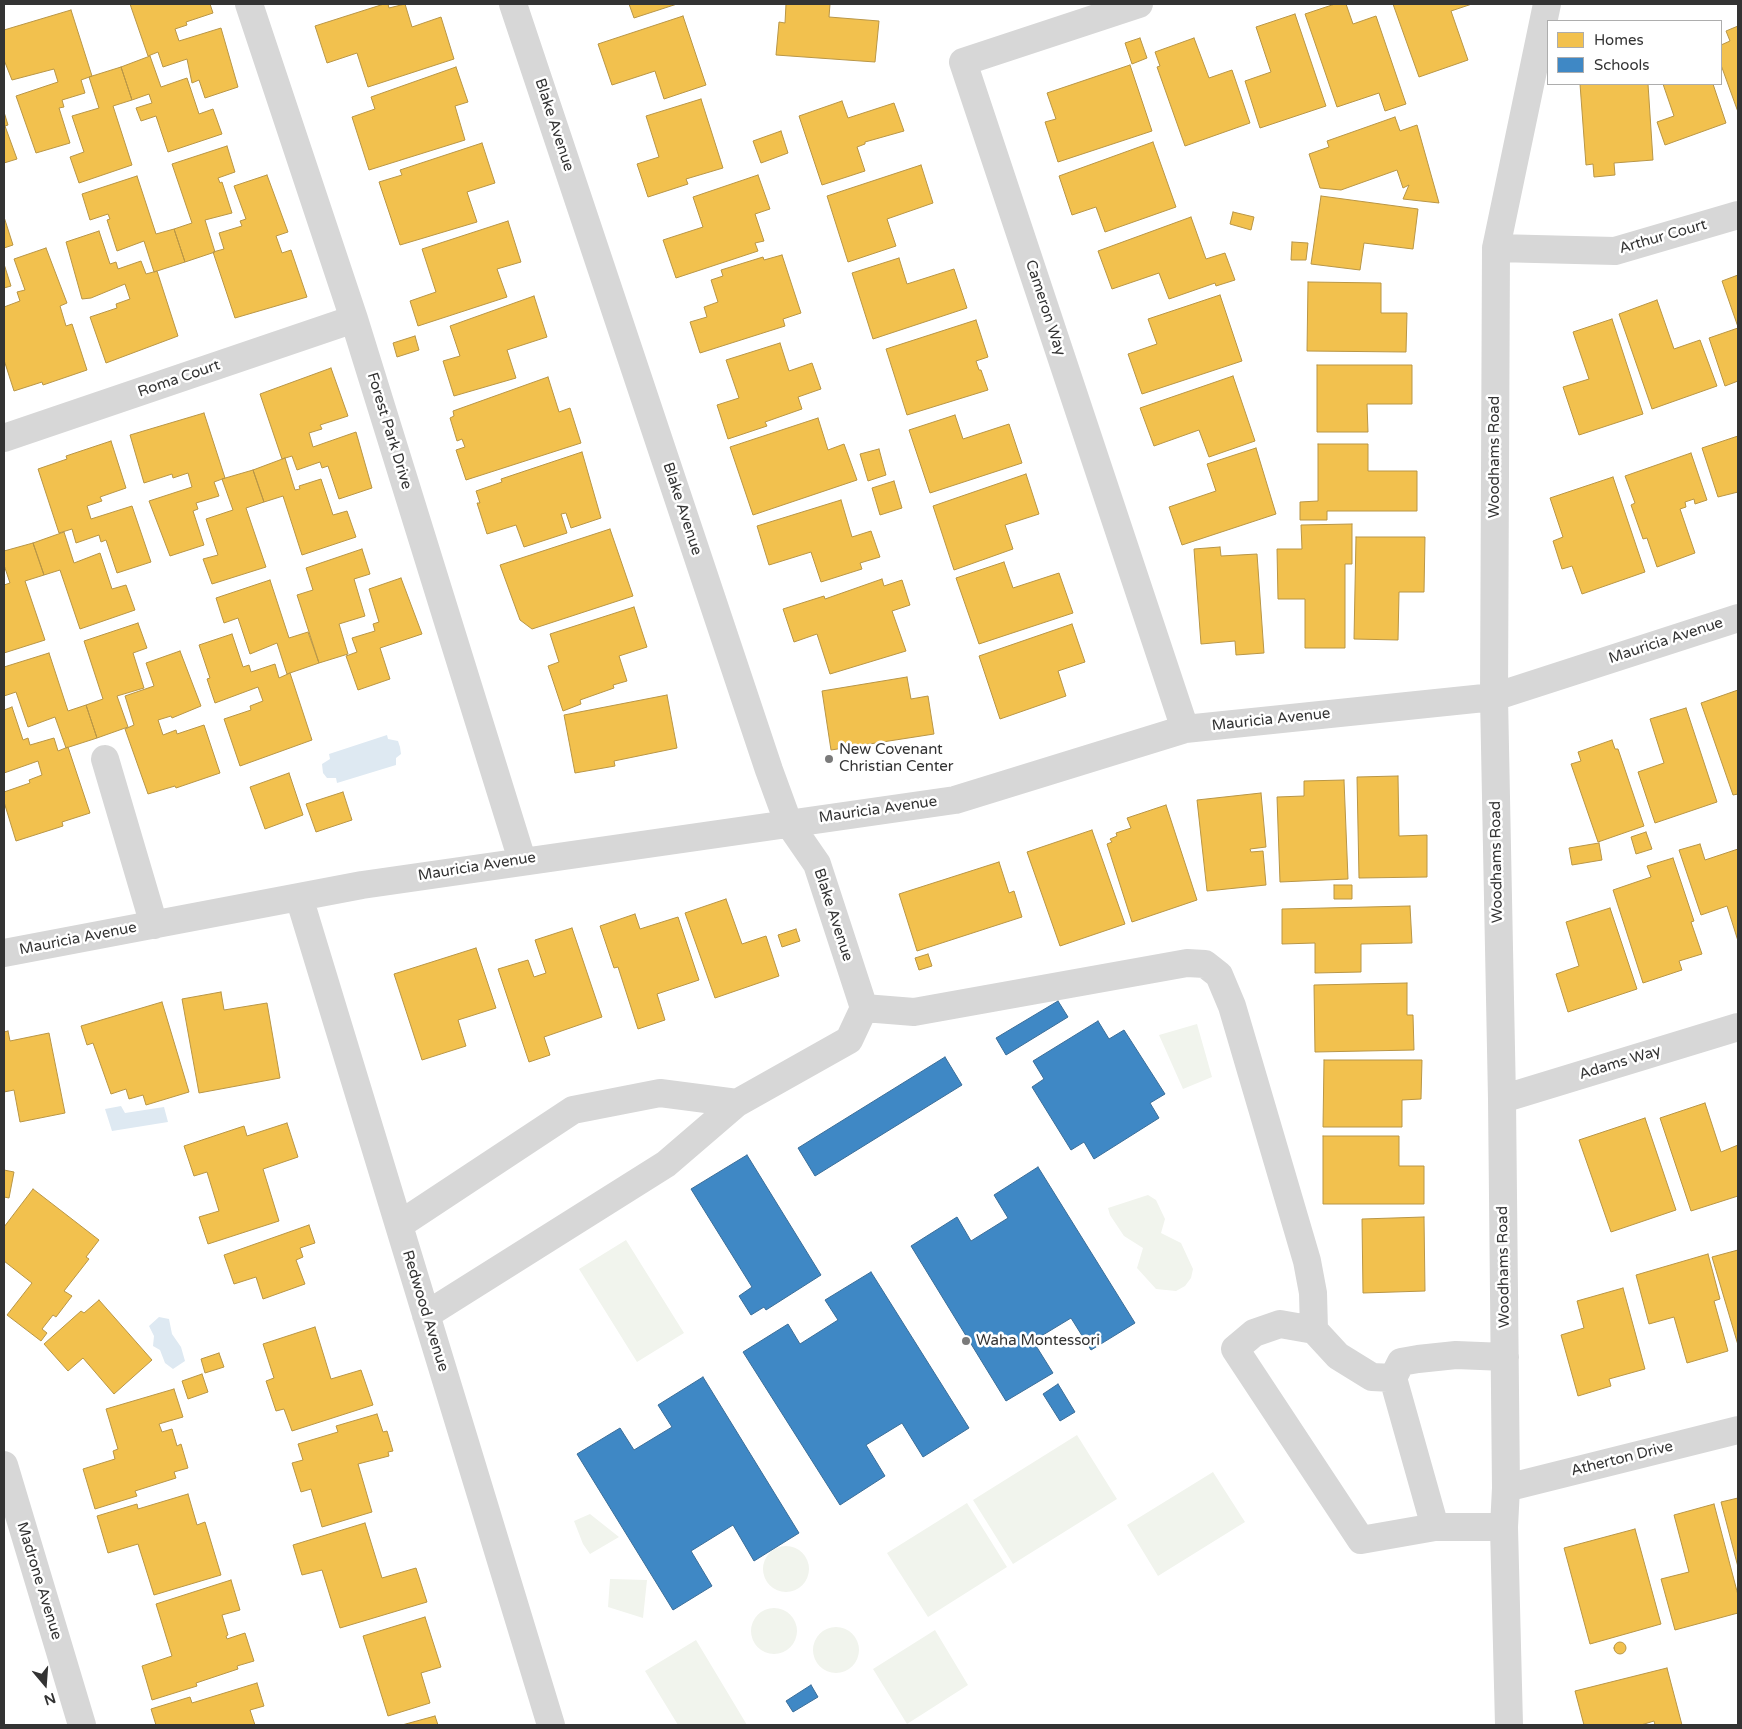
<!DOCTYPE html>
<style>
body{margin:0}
#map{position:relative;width:1742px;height:1729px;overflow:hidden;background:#fff;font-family:"Varela Round",sans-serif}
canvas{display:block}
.frame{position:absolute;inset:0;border:5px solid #333;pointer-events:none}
.legend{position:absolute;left:1547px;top:20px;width:175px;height:65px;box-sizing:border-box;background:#fff;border:1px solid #adadad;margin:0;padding:6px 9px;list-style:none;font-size:15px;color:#333}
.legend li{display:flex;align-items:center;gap:10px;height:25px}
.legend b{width:25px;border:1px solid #adadad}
.north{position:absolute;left:20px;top:1659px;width:50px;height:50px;-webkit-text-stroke:4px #fff;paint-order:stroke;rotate:162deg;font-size:14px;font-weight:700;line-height:20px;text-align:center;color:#333}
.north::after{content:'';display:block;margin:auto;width:18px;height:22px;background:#333;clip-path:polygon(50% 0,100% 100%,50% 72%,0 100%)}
</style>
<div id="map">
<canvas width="1742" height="1729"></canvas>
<div class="frame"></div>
<ul class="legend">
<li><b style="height:14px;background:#f2c14e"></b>Homes</li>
<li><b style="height:14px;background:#3f88c5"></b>Schools</li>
</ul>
<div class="north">N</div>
</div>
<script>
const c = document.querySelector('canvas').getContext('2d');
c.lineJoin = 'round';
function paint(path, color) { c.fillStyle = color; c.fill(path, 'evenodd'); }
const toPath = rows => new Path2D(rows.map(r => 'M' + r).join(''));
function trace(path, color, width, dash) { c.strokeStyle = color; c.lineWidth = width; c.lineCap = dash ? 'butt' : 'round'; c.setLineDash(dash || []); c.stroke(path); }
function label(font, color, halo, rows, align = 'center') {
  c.font = font + ' "Varela Round",sans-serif'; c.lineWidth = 5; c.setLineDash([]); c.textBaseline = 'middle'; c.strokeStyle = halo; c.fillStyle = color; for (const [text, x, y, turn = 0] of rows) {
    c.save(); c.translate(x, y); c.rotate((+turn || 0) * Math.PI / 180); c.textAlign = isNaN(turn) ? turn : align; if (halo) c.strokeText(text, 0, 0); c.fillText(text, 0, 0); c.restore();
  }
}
paint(toPath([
 [1197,1024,1212,1077,1183,1089,1159,1035],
 [1148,1195,1156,1200,1165,1219,1161,1233,1181,1243,1193,1269,1191,1278,1185,1286,1176,1291,1156,1289,1137,1268,1143,1248,1124,1236,1110,1215,1108,1208],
 [626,1240,684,1333,637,1362,579,1269],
 [1077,1435,1117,1499,1013,1564,973,1500],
 [1213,1472,1245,1522,1158,1576,1127,1525],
 [967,1503,1007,1567,928,1617,887,1553],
 [590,1514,619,1537,590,1554,583,1544,574,1521],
 '763 1569a23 23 0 1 1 46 0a23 23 0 1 1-46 0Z',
 [610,1579,647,1580,643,1618,608,1607],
 '751 1631a23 23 0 1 1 46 0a23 23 0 1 1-46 0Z',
 '813 1650a23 23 0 1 1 46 0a23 23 0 1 1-46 0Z',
 [935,1630,968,1685,907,1724,873,1669],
 [696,1640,747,1725,678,1725,645,1671]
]), '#f1f4ed');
paint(toPath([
 [387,735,388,739,398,741,400,747,401,754,396,758,396,765,337,783,336,778,327,778,323,773,322,764,330,759,329,754],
 [121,1106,125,1113,164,1107,168,1122,112,1131,105,1109],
 [159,1317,169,1319,172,1334,181,1347,185,1361,173,1369,165,1363,160,1350,153,1346,154,1336,149,1326]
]), '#dee9f2');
const homes = toPath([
 [130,4,210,4,213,13,186,22,187,25,175,29,179,41,221,28,238,87,205,98,199,80,192,83,187,59,163,67,158,52,148,56,130,4],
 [384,4,388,4,389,8,405,4,412,27,441,17,454,59,368,87,357,53,327,63,315,26,384,4],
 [629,4,677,4,634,18,629,4],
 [786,4,830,4,829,17,879,21,875,62,776,55,779,22,785,23,786,4],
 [1335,4,1346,4,1353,24,1376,16,1406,104,1385,111,1379,93,1337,107,1305,14,1335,4],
 [1393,4,1472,4,1451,11,1468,60,1419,77,1393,4],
 [71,10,92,76,81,80,85,93,62,100,64,107,59,108,70,143,36,153,16,96,58,82,54,69,12,80,4,60,4,30,71,10],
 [1295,14,1326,106,1260,128,1245,81,1271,72,1256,27,1295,14],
 [683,16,706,85,664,99,655,71,612,85,598,44,683,16],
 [1738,26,1738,112,1721,65,1721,45,1730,41,1726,31,1738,26],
 [1140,38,1147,58,1132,64,1125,43,1140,38],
 [1194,38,1209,78,1232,70,1250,123,1185,146,1157,67,1160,66,1155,52,1194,38],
 [150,56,161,87,187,78,199,114,213,109,222,134,168,152,156,116,141,121,136,108,152,103,149,94,132,100,121,67,150,56],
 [1130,65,1152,131,1058,162,1045,122,1056,119,1047,93,1130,65],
 [121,67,132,100,113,106,132,165,79,183,70,157,84,152,72,116,99,108,89,77,121,67],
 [456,67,468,102,455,106,465,140,369,170,352,117,375,109,371,97,456,67],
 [1580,84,1648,84,1653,160,1614,163,1615,175,1594,177,1593,164,1586,165,1580,84],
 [1663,84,1713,84,1726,123,1665,145,1657,122,1674,116,1663,84],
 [701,99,723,168,686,179,688,184,648,197,637,164,659,157,646,116,701,99],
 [842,101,848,118,894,103,904,131,865,142,865,144,857,147,865,171,822,185,799,116,842,101],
 [4,112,8,125,5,126,17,159,4,163,4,112],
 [1395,117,1400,131,1417,125,1439,203,1403,199,1409,185,1403,188,1397,170,1341,190,1320,188,1309,154,1329,147,1327,141,1395,117],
 [781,131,788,153,761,163,753,141,781,131],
 [1153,142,1176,207,1105,232,1096,207,1072,215,1059,176,1153,142],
 [482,143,495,183,467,192,477,222,400,245,379,182,402,175,400,170,482,143],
 [227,146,235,172,218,178,220,183,222,182,232,213,205,220,215,252,185,262,174,229,192,223,172,164,227,146],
 [921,165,933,203,887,219,896,246,848,262,827,196,921,165],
 [267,175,288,232,276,236,282,253,291,250,307,297,235,318,213,252,224,249,219,233,242,226,240,221,246,219,234,186,267,175],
 [758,175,770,209,755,214,764,241,755,243,758,251,676,278,663,240,703,227,693,197,758,175],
 [137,176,156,234,174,229,185,262,154,272,144,241,117,251,107,220,110,219,108,214,90,220,82,194,137,176],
 [1321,196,1418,209,1413,249,1364,243,1360,270,1311,264,1321,196],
 [1233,212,1254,217,1251,230,1230,224,1233,212],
 [1191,217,1206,259,1225,253,1235,280,1216,286,1215,283,1169,299,1159,273,1112,289,1098,251,1191,217],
 [5,220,13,245,4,248,4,221,5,220],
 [508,221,521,262,497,269,507,297,418,326,410,301,436,292,422,249,508,221],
 [99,231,110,264,116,262,118,269,141,261,146,274,157,271,178,336,106,363,90,317,117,308,116,304,130,299,125,284,91,298,82,299,66,242,99,231],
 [1292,242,1308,243,1306,260,1291,260,1292,242],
 [46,248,67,303,60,306,66,326,72,324,87,370,43,385,42,382,14,391,4,360,4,307,20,301,17,292,25,290,14,259,46,248],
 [782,255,801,313,783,319,785,326,700,353,690,322,707,317,704,307,718,302,711,280,723,276,721,270,763,257,764,260,782,255],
 [899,258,907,284,954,269,967,308,873,339,852,273,899,258],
 [4,264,11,286,4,288,4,264],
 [1738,275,1738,327,1722,281,1738,275],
 [1308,282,1381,283,1381,313,1407,313,1406,352,1307,351,1308,282],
 [1220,295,1242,361,1142,394,1128,354,1157,344,1148,319,1220,295],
 [534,296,547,337,507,350,516,378,454,396,443,361,460,356,450,326,534,296],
 [1657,300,1674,349,1700,340,1717,386,1652,409,1619,314,1657,300],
 [1612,319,1643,414,1579,435,1563,387,1589,379,1573,332,1612,319],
 [976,320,988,357,976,361,979,370,981,370,988,390,907,415,886,349,976,320],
 [1738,328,1738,381,1725,386,1709,338,1738,328],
 [415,336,419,350,397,357,393,343,415,336],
 [780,343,789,371,812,363,821,389,798,397,802,409,765,422,767,426,728,439,717,405,739,398,726,360,780,343],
 [1317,365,1412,365,1412,404,1367,404,1368,432,1317,432,1317,365],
 [331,368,348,416,320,425,322,429,309,433,313,447,356,432,372,488,339,499,328,466,322,468,320,462,297,470,292,456,282,459,260,394,331,368],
 [1233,376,1255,441,1209,457,1199,430,1154,446,1140,408,1233,376],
 [548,377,559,412,570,408,581,443,466,480,456,450,465,447,462,439,457,441,450,418,454,416,453,411,548,377],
 [204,413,225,478,214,482,219,496,196,503,198,509,193,511,204,545,170,556,149,501,192,487,188,473,173,478,172,474,144,483,130,435,204,413],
 [955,415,963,439,1009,424,1022,463,930,493,909,430,955,415],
 [818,418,828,450,844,444,857,480,753,515,730,447,818,418],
 [1738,436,1738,492,1718,497,1702,448,1738,436],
 [111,441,126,488,100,497,102,501,87,506,91,519,132,506,151,562,117,573,106,540,101,542,99,535,76,543,72,529,59,533,38,469,67,459,66,456,111,441],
 [1318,444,1368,444,1368,471,1417,471,1417,511,1327,511,1327,520,1300,520,1300,502,1318,501,1318,444],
 [1256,448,1276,514,1182,545,1169,507,1216,491,1207,464,1256,448],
 [879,449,886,475,868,481,860,454,879,449],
 [582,452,601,518,571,528,566,513,561,514,567,533,524,547,516,525,487,534,477,503,480,503,476,491,502,482,501,479,582,452],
 [1691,453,1707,500,1695,504,1694,499,1685,502,1686,507,1680,509,1695,553,1657,567,1647,538,1643,539,1631,505,1635,503,1625,476,1691,453],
 [285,458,295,490,300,489,299,486,321,479,333,515,347,511,356,537,302,555,283,496,264,502,253,470,285,458],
 [253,470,264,502,246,508,266,567,212,584,203,559,218,555,206,519,233,510,222,479,253,470],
 [1026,474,1039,514,1005,525,1013,549,954,570,933,506,1026,474],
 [1613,477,1645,572,1582,594,1572,566,1562,569,1553,541,1563,537,1550,498,1613,477],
 [894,481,902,508,880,515,872,488,894,481],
 [841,500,852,537,871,531,880,557,860,563,862,569,821,582,811,552,769,565,757,526,841,500],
 [1352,524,1352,564,1345,564,1345,648,1305,648,1305,599,1278,599,1277,549,1302,549,1301,525,1352,524],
 [610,529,633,596,532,629,520,620,500,565,610,529],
 [64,532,74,563,100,553,112,589,126,585,135,610,80,629,60,570,44,575,33,543,64,532],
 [1356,537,1425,537,1424,592,1399,592,1398,640,1354,639,1356,537],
 [33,543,44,575,25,581,45,640,4,653,4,585,10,583,4,565,4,551,33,543],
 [1220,547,1221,556,1257,554,1264,653,1236,655,1235,641,1201,644,1194,549,1220,547],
 [362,549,370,574,354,579,365,616,339,624,348,654,319,663,297,595,313,590,306,568,362,549],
 [1004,562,1013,588,1059,573,1073,613,979,644,956,578,1004,562],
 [401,578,422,634,380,648,390,679,358,690,346,656,357,652,352,638,375,631,373,624,379,622,369,589,401,578],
 [882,579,884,586,902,580,910,605,892,611,906,651,830,674,817,634,794,642,783,609,824,596,825,599,882,579],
 [270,580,289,638,308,632,319,663,287,674,277,643,250,654,238,618,224,623,216,598,270,580],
 [634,607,647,647,619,656,627,681,613,685,614,688,580,700,581,704,563,711,548,666,559,662,550,634,634,607],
 [138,623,147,648,133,653,144,688,117,696,128,727,97,738,86,705,103,699,84,641,138,623],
 [1072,624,1085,662,1058,671,1066,696,1000,719,979,656,1072,624],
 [232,634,243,667,249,665,251,672,275,664,279,678,290,673,312,740,240,766,224,719,251,710,250,706,263,701,258,687,215,703,207,679,210,678,199,645,232,634],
 [180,651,201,706,172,718,171,716,158,720,163,735,176,730,177,734,204,725,220,773,176,788,175,786,148,794,125,729,134,725,125,696,154,686,146,663,180,651],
 [49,653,68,711,86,705,97,738,66,748,55,717,28,727,16,692,4,696,4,667,49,653],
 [907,677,911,699,928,696,934,734,831,750,822,691,907,677],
 [1738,690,1738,794,1733,795,1701,703,1738,690],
 [667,695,677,748,614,761,615,766,575,773,564,715,667,695],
 [12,707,23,740,28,738,30,745,54,738,58,751,68,747,90,813,62,822,63,826,16,841,4,802,4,792,30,783,29,780,42,775,38,761,4,773,4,710,12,707],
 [1686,708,1717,802,1655,823,1638,772,1664,763,1650,719,1686,708],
 [1612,740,1615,749,1618,749,1644,826,1598,842,1571,764,1581,761,1578,752,1612,740],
 [289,773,303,815,265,829,250,787,289,773],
 [1398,776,1399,836,1427,835,1427,877,1359,878,1357,777,1398,776],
 [1344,780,1348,879,1280,882,1277,797,1304,796,1304,781,1344,780],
 [343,792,352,820,316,832,306,804,343,792],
 [1261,793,1266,847,1250,849,1251,852,1263,851,1266,885,1207,891,1197,800,1261,793],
 [1166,805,1197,900,1132,922,1107,844,1112,842,1110,839,1117,836,1116,833,1131,828,1127,818,1166,805],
 [1092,830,1125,924,1060,946,1027,852,1092,830],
 [1646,832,1652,849,1636,854,1631,837,1646,832],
 [1599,843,1602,860,1572,865,1569,848,1599,843],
 [1700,844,1705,860,1738,849,1738,941,1727,906,1701,915,1679,850,1700,844],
 [1673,858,1694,921,1691,922,1702,954,1679,961,1682,970,1643,983,1613,890,1651,877,1647,866,1673,858],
 [999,862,1009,893,1014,891,1022,917,917,951,899,894,999,862],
 [1334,885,1352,885,1352,899,1334,899,1334,885],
 [726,899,742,944,766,936,779,976,715,998,685,913,726,899],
 [1410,906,1412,943,1361,944,1361,972,1315,973,1315,943,1282,944,1282,909,1410,906],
 [1610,908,1637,989,1568,1012,1556,974,1579,966,1566,922,1610,908],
 [635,914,640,929,678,917,699,980,657,994,665,1020,638,1029,618,967,614,968,600,926,635,914],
 [572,928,602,1017,544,1037,550,1055,529,1062,498,969,528,960,534,977,546,973,535,940,572,928],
 [796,929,800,941,782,947,778,935,796,929],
 [476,948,496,1008,458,1020,466,1046,422,1060,394,974,476,948],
 [928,954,932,966,919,970,915,958,928,954],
 [1407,983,1407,1015,1413,1015,1414,1050,1315,1052,1314,985,1407,983],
 [221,992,224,1010,267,1003,280,1078,199,1093,182,999,221,992],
 [162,1002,189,1092,146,1105,143,1095,129,1099,126,1089,111,1094,93,1043,87,1045,81,1026,162,1002],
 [8,1031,10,1041,49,1033,65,1113,20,1122,14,1090,4,1092,4,1032,8,1031],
 [1324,1060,1422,1060,1421,1099,1402,1100,1402,1127,1323,1127,1324,1060],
 [1705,1103,1721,1152,1738,1145,1738,1196,1691,1211,1660,1118,1705,1103],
 [1645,1118,1676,1210,1611,1232,1579,1140,1645,1118],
 [287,1123,298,1157,263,1169,279,1221,208,1244,199,1217,219,1211,207,1172,194,1176,184,1146,244,1126,247,1136,287,1123],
 [1323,1136,1399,1136,1399,1166,1424,1166,1424,1204,1323,1204,1323,1136],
 [4,1170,14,1172,9,1198,4,1197,4,1170],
 [33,1189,99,1240,86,1257,89,1259,64,1291,72,1296,56,1317,53,1315,42,1329,47,1333,41,1341,7,1315,32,1283,4,1261,4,1227,33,1189],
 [1424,1217,1425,1291,1363,1293,1362,1219,1424,1217],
 [309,1225,315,1243,300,1248,303,1257,296,1260,305,1284,263,1299,256,1277,234,1284,224,1255,309,1225],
 [1738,1250,1738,1345,1712,1257,1738,1250],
 [1708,1254,1720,1299,1714,1301,1728,1351,1687,1363,1674,1317,1649,1324,1636,1275,1708,1254],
 [1623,1288,1645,1369,1609,1379,1611,1386,1578,1396,1561,1335,1584,1328,1577,1301,1623,1288],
 [99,1300,152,1360,114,1394,83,1358,68,1371,44,1344,81,1311,84,1313,99,1300],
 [315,1327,331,1379,361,1370,373,1405,292,1431,284,1409,276,1411,266,1381,274,1378,263,1344,315,1327],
 [219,1353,224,1367,205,1373,201,1359,219,1353],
 [202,1374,208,1392,188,1399,182,1381,202,1374],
 [174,1389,183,1417,159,1424,162,1432,172,1429,177,1446,181,1444,188,1468,174,1472,176,1478,135,1491,137,1496,95,1509,83,1469,115,1459,113,1451,118,1449,106,1409,174,1389],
 [377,1414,383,1432,387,1431,393,1451,388,1452,389,1456,358,1464,372,1512,322,1527,311,1489,301,1492,292,1463,303,1460,298,1444,338,1432,336,1426,377,1414],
 [188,1494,197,1525,205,1522,221,1575,154,1595,138,1544,108,1553,97,1516,137,1504,138,1509,188,1494],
 [1738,1498,1738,1567,1721,1502,1738,1498],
 [1714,1504,1738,1595,1738,1613,1675,1630,1661,1579,1689,1572,1674,1515,1714,1504],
 [365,1523,382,1578,416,1568,427,1602,340,1628,322,1570,302,1575,293,1545,365,1523],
 [1635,1529,1661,1624,1590,1644,1564,1548,1635,1529],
 [231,1580,240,1610,222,1615,228,1635,226,1636,227,1639,245,1633,254,1661,237,1666,238,1669,196,1683,197,1686,152,1700,142,1666,172,1656,156,1604,231,1580],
 [425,1617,441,1667,421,1673,430,1703,388,1716,363,1636,425,1617],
 '1614 1648a6 6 0 1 1 12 0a6 6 0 1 1-12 0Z',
 [1667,1668,1682,1725,1655,1725,1654,1721,1641,1725,1584,1725,1575,1691,1667,1668],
 [257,1683,264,1706,250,1710,255,1725,156,1725,151,1709,190,1697,192,1703,257,1683],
 [435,1716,438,1725,402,1725,435,1716]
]);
paint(homes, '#f2c14e');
trace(homes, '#b99646', 1);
const schools = toPath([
 [1058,1001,1068,1017,1006,1055,996,1038,1058,1001],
 [1098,1021,1109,1039,1124,1030,1165,1094,1150,1103,1159,1118,1094,1159,1084,1142,1071,1150,1032,1087,1044,1079,1033,1061,1098,1021],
 [945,1057,962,1085,815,1176,798,1148,945,1057],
 [747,1155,821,1275,766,1310,764,1307,751,1315,739,1296,752,1287,691,1189,747,1155],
 [1038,1167,1135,1323,1091,1350,1071,1318,1033,1341,1053,1373,1006,1401,911,1246,957,1217,971,1241,1008,1218,994,1195,1038,1167],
 [871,1272,969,1428,923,1457,902,1423,866,1445,885,1476,840,1505,743,1352,788,1324,800,1344,838,1320,825,1300,871,1272],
 [703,1377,799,1533,754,1561,733,1525,691,1551,712,1586,673,1610,577,1454,620,1428,634,1450,672,1427,658,1405,703,1377],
 [1058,1384,1075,1412,1060,1421,1043,1394,1058,1384],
 [811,1685,818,1697,793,1712,786,1701,811,1685]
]);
paint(schools, '#3f88c5');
trace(schools, '#3b6e99', 1);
trace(toPath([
 [249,4,354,319,522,860],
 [513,4,769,770,788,822,817,864,864,1008],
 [1139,4,963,62,1185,729],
 [1496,248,1615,251,1738,215],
 [4,438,354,319],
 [105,759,154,925],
 [299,897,551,1725],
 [4,953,362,885,955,800,1185,729,1494,697,1738,618],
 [864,1008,914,1012,1187,963,1205,964,1219,975,1232,1006,1307,1261,1313,1293,1314,1330],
 [1502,1099,1738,1027],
 [737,1103,849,1040,864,1008],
 [399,1225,573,1110,660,1093,737,1103,666,1164,426,1315],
 [1393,1378,1372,1377,1338,1356,1314,1330,1280,1324,1254,1333,1235,1349,1361,1540,1435,1527],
 [4,1465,82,1725],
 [1506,1488,1738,1430],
 [1504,1527,1435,1527,1393,1378,1401,1362,1418,1359,1456,1355,1505,1357],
 [1509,1725,1504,1527,1506,1488,1502,1099,1494,697,1496,248,1547,4]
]), '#d7d7d7', 28);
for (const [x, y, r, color] of [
 [829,759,5,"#7a7a7a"],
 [966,1341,5,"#7a7a7a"]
]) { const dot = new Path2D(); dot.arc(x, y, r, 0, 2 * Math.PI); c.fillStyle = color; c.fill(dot); trace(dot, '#fff', 2); }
label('15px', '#333', '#fff', [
 ["Blake Avenue",554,125,72],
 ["Arthur Court",1663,237,-16],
 ["Cameron Way",1045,308,72],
 ["Roma Court",179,379,-19],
 ["Forest Park Drive",389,431,73],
 ["Woodhams Road",1495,457,-90],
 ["Blake Avenue",682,509,72],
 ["Mauricia Avenue",1666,641,-18],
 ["Mauricia Avenue",1271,720,-6],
 ["Mauricia Avenue",878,810,-8],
 ["Woodhams Road",1497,862,-91],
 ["Mauricia Avenue",477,867,-9],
 ["Blake Avenue",833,915,72],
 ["Mauricia Avenue",78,939,-11],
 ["Adams Way",1620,1063,-17],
 ["Woodhams Road",1504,1267,-91],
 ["Redwood Avenue",425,1311,73],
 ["Atherton Drive",1622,1459,-14],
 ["Madrone Avenue",39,1581,73]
]);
label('15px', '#333', '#fff', [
 ["New Covenant",839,750],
 ["Christian Center",839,767],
 ["Waha Montessori",976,1341]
], 'left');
</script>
